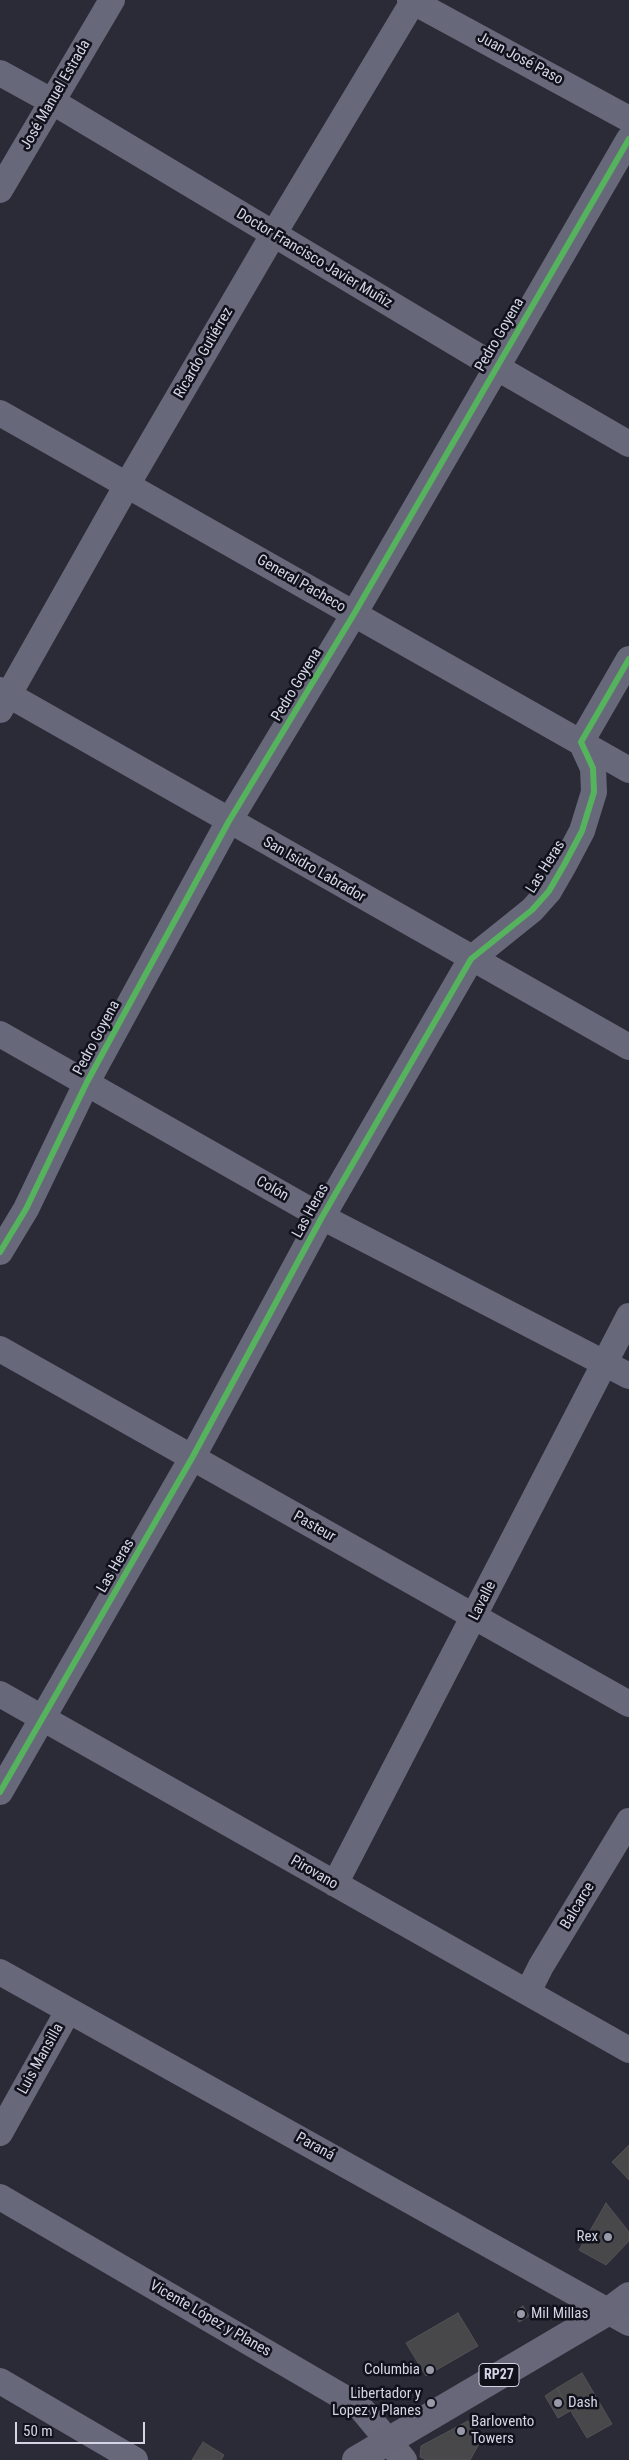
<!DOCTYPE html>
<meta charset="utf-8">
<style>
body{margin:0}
#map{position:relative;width:629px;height:2460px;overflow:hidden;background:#2b2b38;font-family:"Roboto Condensed",sans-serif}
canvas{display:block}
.scale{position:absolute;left:15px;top:2422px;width:130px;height:22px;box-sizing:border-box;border:2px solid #d3d5e5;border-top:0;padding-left:6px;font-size:15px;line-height:18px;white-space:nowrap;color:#d3d5e5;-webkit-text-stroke:4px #10111b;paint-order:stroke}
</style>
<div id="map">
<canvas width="629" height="2460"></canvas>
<div class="scale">50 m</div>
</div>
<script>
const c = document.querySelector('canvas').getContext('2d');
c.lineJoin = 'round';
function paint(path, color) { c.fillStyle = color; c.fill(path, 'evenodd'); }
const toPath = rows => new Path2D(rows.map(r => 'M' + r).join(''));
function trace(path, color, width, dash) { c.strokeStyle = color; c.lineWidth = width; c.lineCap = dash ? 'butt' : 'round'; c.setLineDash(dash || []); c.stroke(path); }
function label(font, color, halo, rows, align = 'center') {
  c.font = font + ' "Roboto Condensed",sans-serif'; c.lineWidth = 5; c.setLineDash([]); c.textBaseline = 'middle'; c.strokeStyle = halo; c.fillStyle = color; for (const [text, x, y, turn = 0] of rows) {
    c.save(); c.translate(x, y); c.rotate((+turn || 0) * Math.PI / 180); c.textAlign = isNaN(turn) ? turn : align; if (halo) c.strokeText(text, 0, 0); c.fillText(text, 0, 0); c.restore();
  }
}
const building = toPath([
 [629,2145,629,2180,612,2162,629,2145],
 [606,2203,629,2232,629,2241,606,2265,579,2250,606,2203],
 [523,2306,529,2316,519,2322,514,2312,523,2306],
 [458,2313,478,2346,426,2376,406,2343,458,2313],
 [582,2373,612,2424,587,2438,557,2388,582,2373],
 [557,2388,570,2411,558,2418,545,2396,557,2388],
 [468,2421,480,2442,470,2460,426,2460,420,2457,421,2446,468,2421],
 [203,2442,224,2455,221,2460,192,2460,203,2442]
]);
paint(building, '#484749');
trace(building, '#525254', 1);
trace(toPath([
 [410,0,629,119],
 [0,73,53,102,496,367,629,444],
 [0,190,112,0],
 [0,413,629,770],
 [0,690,629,1047],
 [0,710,127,485,273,235,414,0],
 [0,1034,322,1217,629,1376],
 [0,1252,26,1209,87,1082,229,821,354,614,629,139],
 [0,1349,629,1704],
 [0,1694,629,2050],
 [0,1792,192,1458,322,1217,471,959,532,910,549,891,564,865,582,831,594,792,593,768,581,742,629,659],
 [335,1884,629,1316],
 [0,1972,629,2323],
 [528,1992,541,1966,629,1821],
 [0,2133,68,2011],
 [0,2197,360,2407,404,2460],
 [0,2381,135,2460]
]), '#676879', 26);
trace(toPath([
 [356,2460,609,2311,629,2296]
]), '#676779', 28);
trace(toPath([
 [0,1252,26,1209,87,1082,229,821,354,614,629,139],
 [0,1792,192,1458,322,1217,471,959,532,910,549,891,564,865,582,831,594,792,593,768,581,742,629,659]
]), '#56b35d', 6);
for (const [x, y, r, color] of [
 [608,2237,5,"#989aa8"],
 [521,2314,5,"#989aa8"],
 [430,2370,5,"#989aa8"],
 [431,2403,5,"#989aa8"],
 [558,2403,5,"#989aa8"],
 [461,2431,5,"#989aa8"]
]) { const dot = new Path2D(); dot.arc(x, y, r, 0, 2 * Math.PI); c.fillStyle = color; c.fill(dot); trace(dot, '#10111b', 2); }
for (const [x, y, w] of [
 [499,2375,40]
]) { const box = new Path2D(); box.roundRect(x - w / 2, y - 11.5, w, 23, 4); c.fillStyle = '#10111b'; c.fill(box); trace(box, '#d3d5e5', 1); }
label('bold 14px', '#d3d5e5', null, [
 ["RP27",499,2375]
]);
label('15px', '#d3d5e5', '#10111b', [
 ["Juan José Paso",520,59,28],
 ["José Manuel Estrada",56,95,-60],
 ["Doctor Francisco Javier Muñiz",314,259,31],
 ["Pedro Goyena",500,335,-60],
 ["Ricardo Gutiérrez",204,353,-60],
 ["General Pacheco",301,584,30],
 ["Pedro Goyena",297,685,-59],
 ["Las Heras",546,867,-58],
 ["San Isidro Labrador",314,870,30],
 ["Pedro Goyena",97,1038,-62],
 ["Colón",272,1189,30],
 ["Las Heras",311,1211,-61],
 ["Pasteur",314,1527,30],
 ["Las Heras",116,1566,-60],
 ["Lavalle",483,1601,-63],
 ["Pirovano",314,1873,30],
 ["Balcarce",578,1906,-59],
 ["Luis Mansilla",41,2059,-61],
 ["Paraná",315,2147,29],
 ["Vicente López y Planes",210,2319,30]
]);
label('15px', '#d3d5e5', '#10111b', [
 ["Rex",598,2237],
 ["Mil Millas",531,2314,"left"],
 ["Columbia",420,2370],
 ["Libertador y",421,2394],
 ["Lopez y Planes",421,2411],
 ["Dash",568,2403,"left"],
 ["Barlovento",471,2422,"left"],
 ["Towers",471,2439,"left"]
], 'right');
</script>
